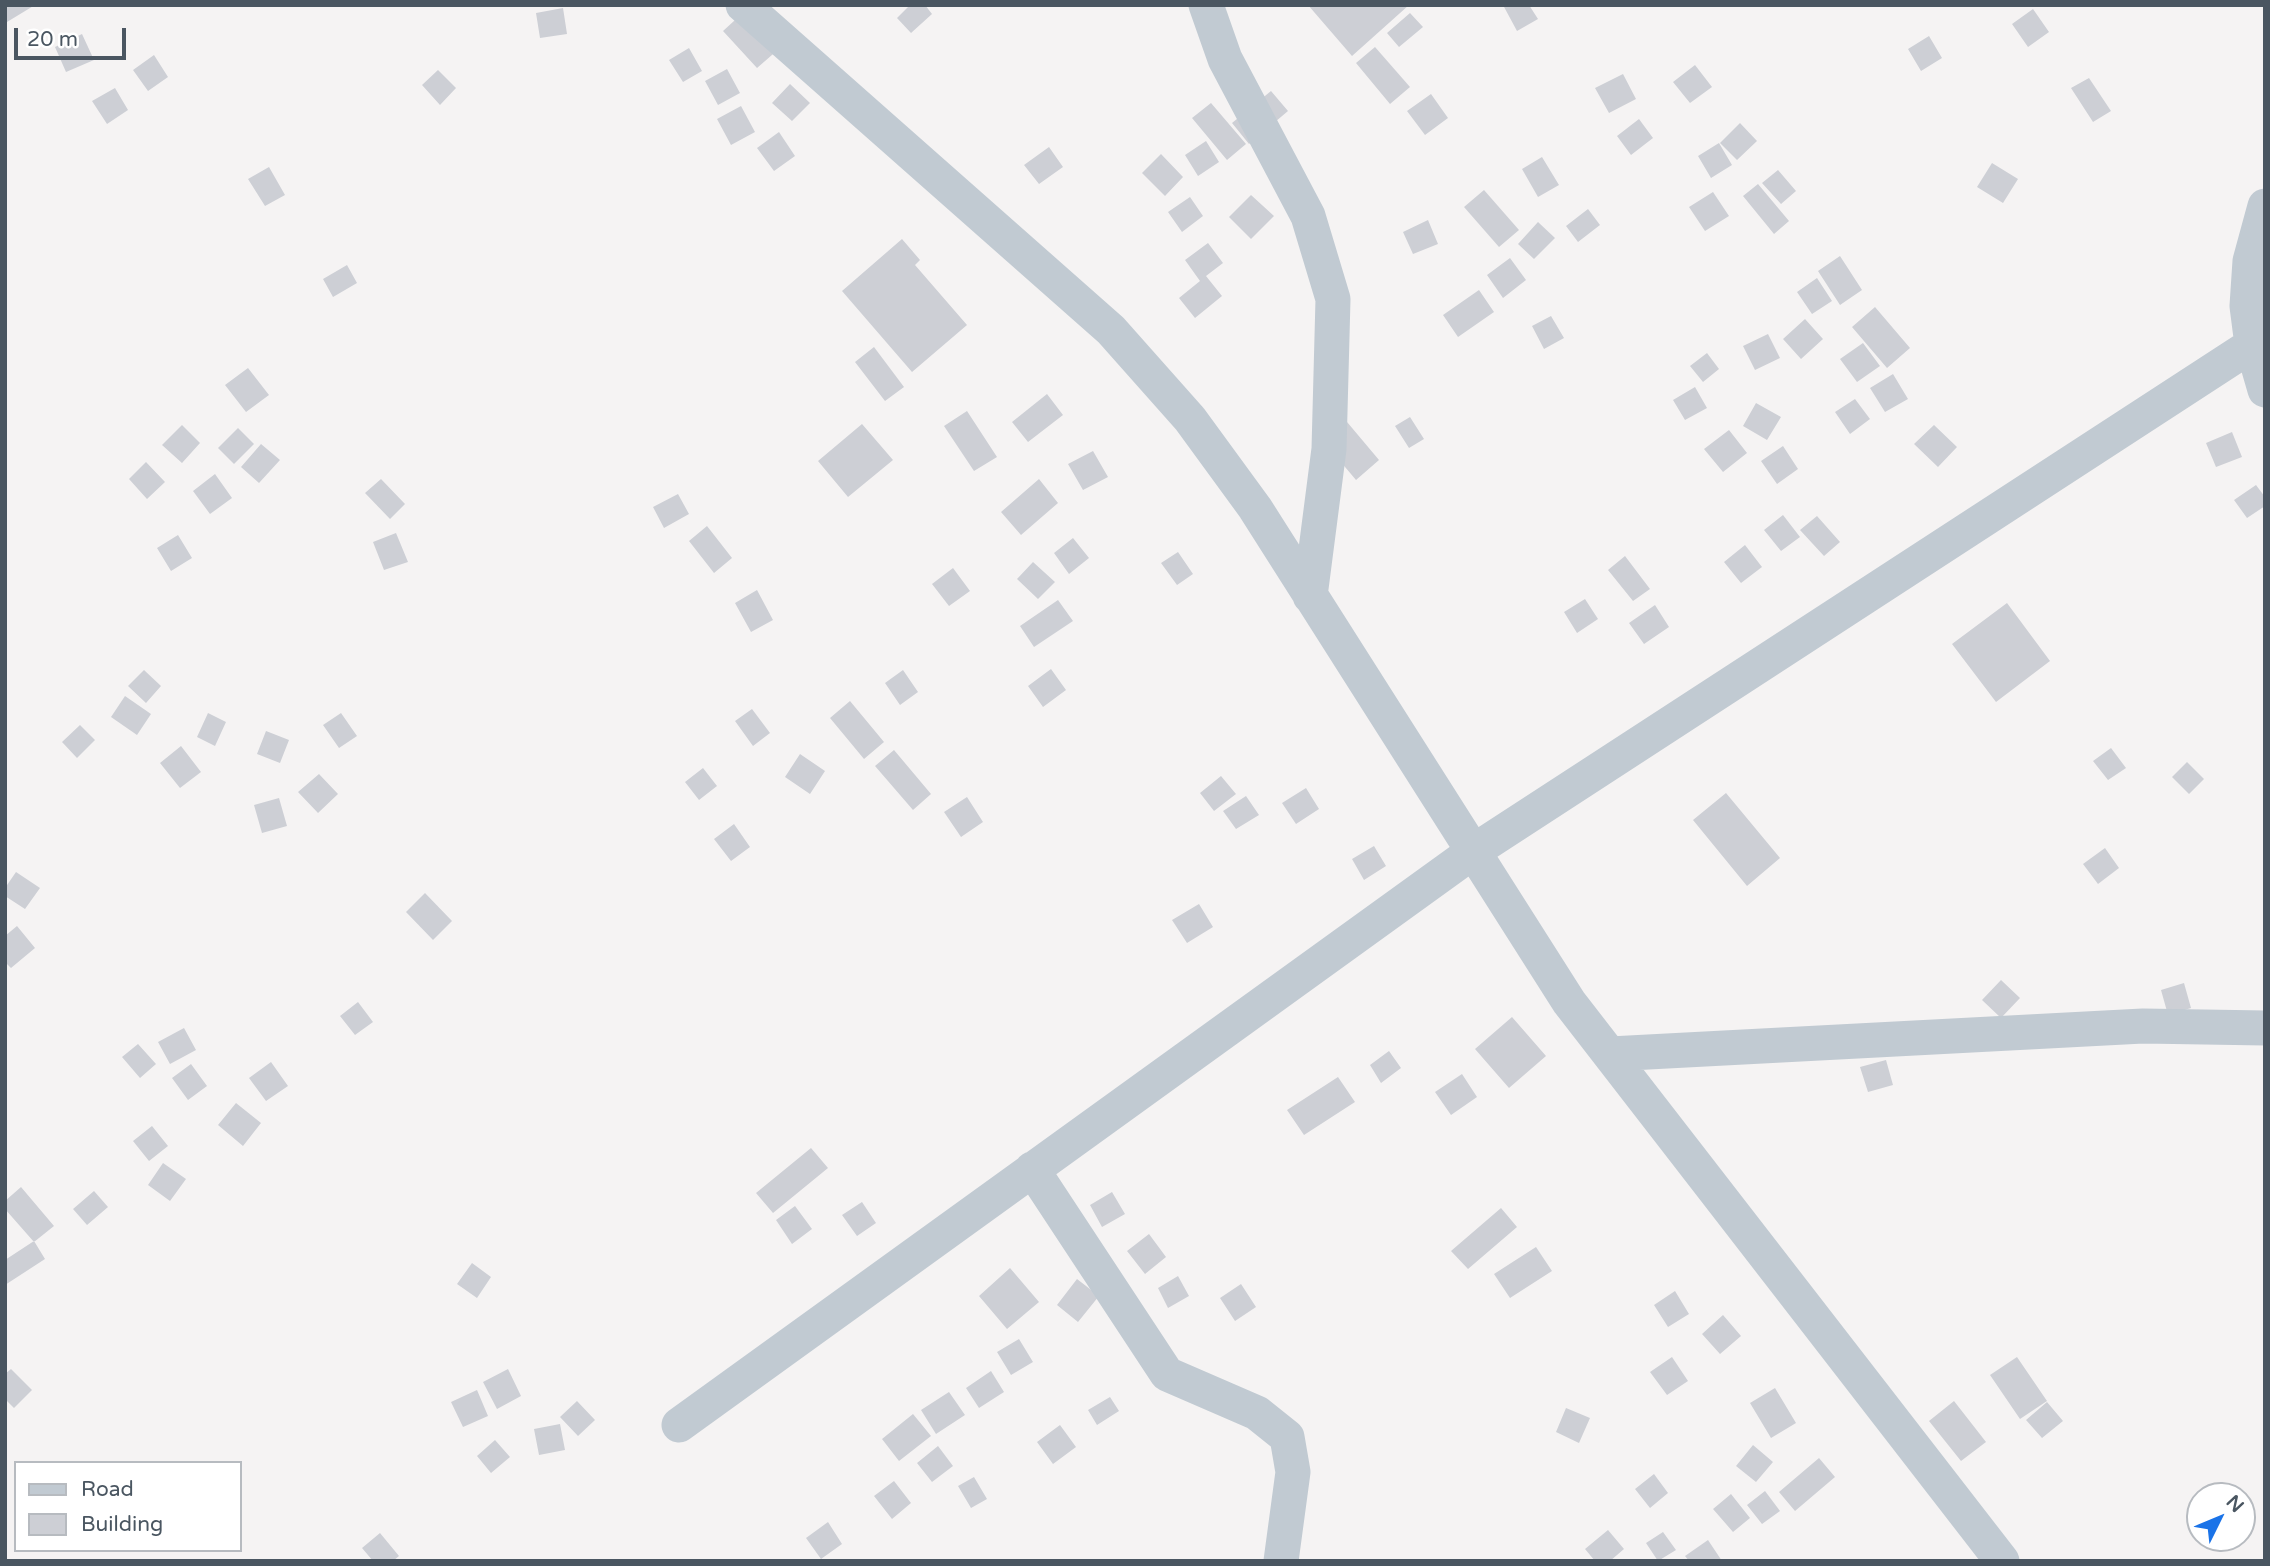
<!DOCTYPE html>
<style>
body{margin:0}
#map{position:relative;width:2270px;height:1566px;overflow:hidden;background:#f5f3f3;font-family:"Varela Round",sans-serif}
canvas{display:block}
.frame{position:absolute;inset:0;border:7px solid #4a5661;pointer-events:none}
.legend{position:absolute;left:14px;top:1461px;width:228px;height:91px;box-sizing:border-box;background:#fff;border:2px solid #b7bbc0;margin:0;padding:9px 12px;list-style:none;font-size:21px;color:#4a5661}
.legend li{display:flex;align-items:center;gap:14px;height:35px}
.legend b{width:35px;border:2px solid #b7bbc0}
.north{position:absolute;left:2186px;top:1482px;width:70px;height:70px;box-sizing:border-box;background:#fff;border:2px solid #b7bbc0;border-radius:50%;rotate:47deg;font-size:19px;font-weight:700;line-height:28px;text-align:center;color:#4a5661}
.north::after{content:'';display:block;margin:auto;width:24px;height:32px;background:#1a73e8;clip-path:polygon(50% 0,100% 100%,50% 72%,0 100%)}
.scale{position:absolute;left:14px;top:28px;width:112px;height:32px;box-sizing:border-box;border:4px solid #4a5661;border-top:0;padding-left:9px;font-size:21px;line-height:24px;white-space:nowrap;color:#4a5661;-webkit-text-stroke:5px #fff;paint-order:stroke}
</style>
<div id="map">
<canvas width="2270" height="1566"></canvas>
<div class="frame"></div>
<ul class="legend">
<li><b style="height:9px;background:#c1cad2"></b>Road</li>
<li><b style="height:19px;background:#cdcfd5"></b>Building</li>
</ul>
<div class="north">N</div>
<div class="scale">20 m</div>
</div>
<script>
const c = document.querySelector('canvas').getContext('2d');
c.lineJoin = 'round';
function paint(path, color) { c.fillStyle = color; c.fill(path, 'evenodd'); }
const toPath = rows => new Path2D(rows.map(r => 'M' + r).join(''));
function trace(path, color, width, dash) { c.strokeStyle = color; c.lineWidth = width; c.lineCap = dash ? 'butt' : 'round'; c.setLineDash(dash || []); c.stroke(path); }
paint(toPath([
 [5,5,35,5,7,22],
 [910,5,925,5,932,14,911,33,897,18],
 [1308,5,1409,5,1352,56],
 [1503,5,1529,5,1538,19,1517,31],
 [563,8,567,34,540,38,536,13],
 [2033,9,2049,32,2028,47,2012,24],
 [746,10,780,48,757,68,723,31],
 [1410,13,1423,27,1399,47,1387,33],
 [82,34,94,60,66,72,55,47],
 [1929,36,1942,58,1921,71,1908,49],
 [1375,47,1410,87,1390,104,1356,63],
 [689,48,702,71,683,82,669,60],
 [154,55,168,77,148,91,133,70],
 [1695,65,1712,87,1690,103,1673,82],
 [727,69,740,93,718,105,705,81],
 [438,70,456,88,440,105,422,85],
 [1623,74,1636,99,1609,113,1595,88],
 [2089,78,2111,111,2093,122,2071,88],
 [790,84,810,103,792,121,772,103],
 [115,88,128,110,107,124,92,101],
 [1271,91,1288,111,1249,144,1232,123],
 [1431,94,1448,118,1425,135,1407,111],
 [1211,103,1246,144,1227,160,1192,118],
 [741,106,755,132,731,145,717,119],
 [1639,119,1653,138,1631,155,1617,136],
 [1740,123,1757,141,1737,160,1720,143],
 [779,132,795,156,774,171,757,148],
 [1206,141,1219,162,1198,176,1185,155],
 [1719,143,1732,165,1711,178,1698,156],
 [1049,147,1063,167,1039,184,1024,165],
 [1161,154,1183,177,1165,196,1142,173],
 [1542,157,1559,185,1538,197,1522,169],
 [1992,163,2018,179,2003,203,1977,187],
 [269,167,285,195,265,206,248,179],
 [1778,170,1796,191,1781,204,1762,183],
 [1758,184,1789,221,1774,234,1743,196],
 [1484,190,1519,230,1499,247,1464,207],
 [1713,192,1729,216,1705,231,1689,207],
 [1251,195,1274,216,1251,239,1229,217],
 [1190,197,1203,216,1182,232,1168,212],
 [1588,209,1600,225,1578,242,1566,226],
 [1428,220,1438,244,1413,254,1403,232],
 [1538,222,1555,238,1534,259,1518,244],
 [902,239,920,260,915,265,967,325,912,372,842,291],
 [1208,243,1223,263,1206,276,1222,296,1195,318,1179,298,1200,281,1185,260],
 [1840,256,1862,290,1840,305,1818,271],
 [1510,258,1526,280,1503,298,1487,275],
 [347,265,357,283,333,297,323,279],
 [1817,278,1832,301,1812,314,1797,292],
 [1479,290,1494,312,1458,337,1443,315],
 [1875,307,1910,348,1887,368,1852,327],
 [1551,316,1564,338,1544,349,1532,326],
 [1805,319,1823,339,1801,359,1783,339],
 [1768,334,1780,358,1755,370,1743,346],
 [1863,343,1880,366,1857,382,1840,359],
 [874,347,904,387,885,401,855,362],
 [1707,353,1719,369,1703,382,1690,366],
 [248,368,269,395,246,412,225,385],
 [1893,374,1908,399,1885,412,1870,388],
 [1695,387,1707,408,1685,420,1673,400],
 [1047,394,1063,415,1028,442,1012,422],
 [1855,399,1870,419,1850,434,1835,412],
 [1756,403,1781,417,1767,440,1743,426],
 [967,411,997,457,974,471,944,426],
 [1342,416,1379,460,1356,480,1319,436],
 [1410,417,1424,439,1409,448,1395,426],
 [862,424,893,460,848,497,818,461],
 [182,425,200,443,182,463,162,445],
 [1934,425,1957,447,1938,467,1914,444],
 [238,428,254,444,234,464,218,448],
 [1729,430,1747,453,1723,472,1704,449],
 [2232,432,2242,457,2216,467,2206,443],
 [261,444,280,460,259,483,241,467],
 [1783,446,1798,469,1777,484,1761,461],
 [1093,451,1108,477,1083,490,1068,464],
 [146,462,165,482,147,499,129,479],
 [215,474,232,498,210,514,193,491],
 [381,479,405,504,390,519,365,493],
 [1039,479,1058,503,1021,535,1001,512],
 [2256,485,2265,497,2265,506,2247,518,2234,500],
 [678,494,689,514,664,528,653,507],
 [1783,515,1800,537,1781,551,1764,530],
 [1817,516,1840,542,1824,556,1800,530],
 [707,526,732,558,714,573,689,541],
 [396,533,408,562,384,570,373,542],
 [178,535,192,558,171,571,157,548],
 [1073,538,1089,558,1069,574,1054,553],
 [1745,545,1762,567,1741,583,1724,562],
 [1178,552,1193,574,1177,585,1161,563],
 [1625,556,1650,589,1633,601,1608,570],
 [1033,562,1055,582,1038,599,1017,579],
 [953,568,970,591,949,606,932,584],
 [757,590,773,620,751,632,735,603],
 [1585,599,1598,619,1577,633,1564,612],
 [1058,600,1073,621,1034,647,1020,626],
 [2007,603,2050,661,1996,702,1952,644],
 [1655,605,1669,627,1644,644,1629,623],
 [1051,669,1066,690,1043,707,1028,686],
 [144,670,161,686,146,703,128,686],
 [903,670,918,692,900,705,885,683],
 [125,696,151,714,137,735,111,717],
 [850,701,884,742,864,759,830,718],
 [752,709,770,733,753,746,735,721],
 [208,713,226,722,215,746,197,737],
 [341,713,357,736,339,748,323,725],
 [80,725,95,740,77,758,62,742],
 [266,731,289,740,280,763,257,754],
 [181,746,201,772,180,788,160,763],
 [2111,748,2126,768,2108,780,2093,761],
 [894,750,931,794,913,810,875,766],
 [800,754,825,771,810,794,785,777],
 [2187,762,2204,779,2189,794,2172,777],
 [703,768,717,786,699,800,685,782],
 [319,774,338,794,318,813,298,792],
 [1221,776,1236,794,1214,811,1200,793],
 [1306,788,1319,809,1296,824,1282,803],
 [1726,793,1780,858,1747,886,1693,820],
 [1246,796,1259,815,1236,829,1223,811],
 [967,797,983,822,961,837,944,812],
 [279,798,287,826,262,833,254,805],
 [734,824,750,847,731,861,714,839],
 [1374,846,1386,866,1364,880,1352,859],
 [2105,848,2119,868,2098,884,2083,864],
 [16,872,40,888,25,909,5,896,5,888],
 [425,893,452,921,433,940,406,912],
 [1199,904,1213,927,1187,943,1172,920],
 [17,926,35,948,11,968,5,962,5,936],
 [2001,980,2020,998,2001,1018,1982,1000],
 [2184,983,2191,1008,2168,1015,2161,990],
 [358,1002,373,1022,355,1035,340,1016],
 [1512,1017,1546,1056,1509,1088,1475,1049],
 [184,1028,196,1050,170,1064,158,1042],
 [138,1044,156,1064,140,1078,122,1057],
 [1389,1051,1401,1068,1381,1083,1370,1065],
 [1886,1060,1893,1085,1868,1092,1860,1067],
 [271,1062,288,1086,266,1101,249,1078],
 [191,1064,207,1086,188,1100,172,1078],
 [1462,1074,1477,1097,1451,1115,1435,1092],
 [1338,1077,1355,1102,1304,1135,1287,1110],
 [236,1103,261,1123,243,1146,218,1125],
 [152,1126,168,1146,149,1161,133,1141],
 [811,1148,828,1168,773,1213,756,1193],
 [163,1163,186,1179,170,1201,148,1185],
 [21,1187,54,1226,34,1242,5,1209,5,1201],
 [94,1191,108,1207,87,1225,73,1209],
 [1112,1192,1125,1214,1102,1227,1090,1205],
 [862,1202,876,1223,857,1236,842,1215],
 [795,1206,812,1229,792,1244,776,1220],
 [1501,1208,1517,1227,1468,1269,1451,1251],
 [1149,1234,1166,1257,1145,1274,1127,1251],
 [34,1241,45,1259,5,1285,5,1260],
 [1536,1247,1552,1271,1510,1298,1494,1274],
 [472,1263,491,1277,477,1298,457,1284],
 [1010,1268,1039,1302,1007,1329,979,1296],
 [1178,1276,1189,1296,1168,1308,1158,1288],
 [1077,1279,1099,1296,1078,1322,1057,1305],
 [1241,1284,1256,1307,1235,1321,1220,1298],
 [1675,1291,1689,1314,1668,1327,1654,1305],
 [1723,1315,1741,1336,1720,1354,1702,1334],
 [1019,1339,1033,1362,1011,1375,997,1352],
 [1672,1357,1688,1381,1667,1395,1650,1372],
 [2017,1357,2047,1401,2020,1419,1990,1375],
 [11,1369,32,1390,14,1408,5,1399,5,1374],
 [508,1369,521,1396,497,1409,483,1382],
 [991,1371,1004,1392,979,1408,966,1388],
 [1775,1388,1796,1423,1771,1438,1750,1403],
 [477,1390,488,1416,463,1427,451,1402],
 [949,1392,965,1415,936,1434,921,1410],
 [1110,1397,1119,1411,1097,1425,1088,1410],
 [577,1401,595,1420,578,1436,560,1417],
 [1954,1401,1986,1442,1961,1461,1929,1421],
 [2047,1402,2063,1421,2042,1438,2026,1420],
 [1566,1408,1590,1418,1579,1443,1556,1432],
 [913,1414,931,1436,899,1461,882,1439],
 [560,1424,565,1450,539,1455,534,1429],
 [1060,1425,1076,1447,1053,1464,1037,1442],
 [495,1440,510,1457,491,1473,477,1456],
 [1753,1445,1773,1462,1756,1482,1736,1466],
 [938,1446,953,1466,932,1482,917,1463],
 [1819,1458,1835,1477,1795,1511,1779,1492],
 [1654,1474,1668,1493,1650,1508,1635,1489],
 [974,1477,987,1499,971,1508,958,1486],
 [894,1481,911,1503,892,1519,874,1496],
 [1765,1491,1780,1511,1762,1524,1747,1505],
 [1731,1494,1750,1518,1733,1532,1713,1509],
 [828,1522,842,1544,821,1559,806,1538],
 [1608,1530,1624,1549,1610,1561,1595,1561,1585,1549],
 [1663,1532,1676,1550,1658,1561,1646,1543],
 [380,1533,399,1556,393,1561,373,1561,362,1548],
 [1708,1540,1722,1561,1689,1561,1685,1556]
]), '#cdcfd5');
trace(toPath([
 [743,5,1111,330,1190,419,1255,508,1569,1002,2002,1561],
 [1206,5,1225,59,1308,216,1333,299,1329,449,1310,596],
 [2265,206,2250,261,2247,306,2252,345,2265,390],
 [1610,1054,2143,1026,2265,1028],
 [1032,1169,1167,1374,1257,1413,1287,1437,1293,1472,1281,1561],
 [679,1425,1474,851,2252,345]
]), '#c1cad2', 35);
</script>
